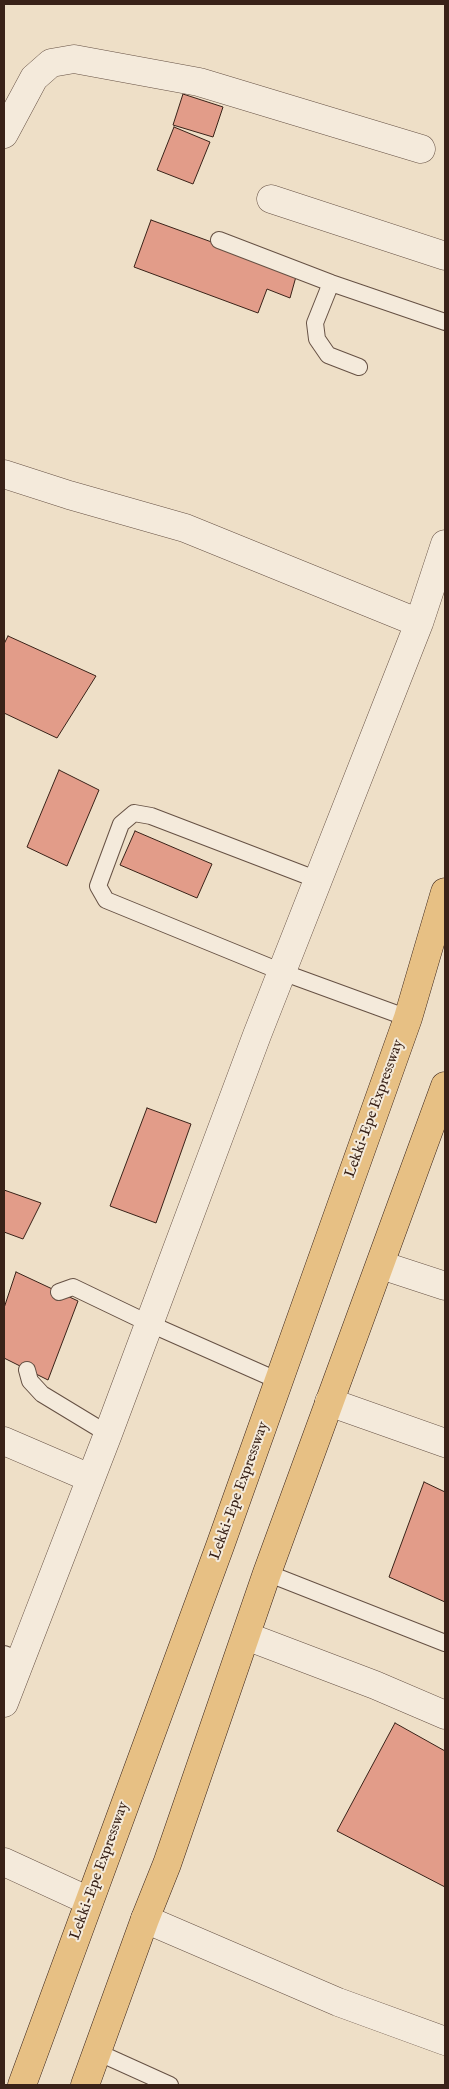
<!DOCTYPE html>
<style>
body{margin:0}
#map{position:relative;width:449px;height:2089px;overflow:hidden;background:#eedfc7;font-family:"IM FELL English",serif}
canvas{display:block}
.frame{position:absolute;inset:0;border:5px solid #392218;pointer-events:none}
</style>
<div id="map">
<canvas width="449" height="2089"></canvas>
<div class="frame"></div>
</div>
<script>
const c = document.querySelector('canvas').getContext('2d');
c.lineJoin = 'round';
function paint(path, color) { c.fillStyle = color; c.fill(path, 'evenodd'); }
const toPath = rows => new Path2D(rows.map(r => 'M' + r).join(''));
function trace(path, color, width, dash) { c.strokeStyle = color; c.lineWidth = width; c.lineCap = dash ? 'butt' : 'round'; c.setLineDash(dash || []); c.stroke(path); }
function label(font, color, halo, rows, align = 'center') {
  c.font = font + ' "IM FELL English",serif'; c.lineWidth = 4; c.setLineDash([]); c.textBaseline = 'middle'; c.strokeStyle = halo; c.fillStyle = color; for (const [text, x, y, turn = 0] of rows) {
    c.save(); c.translate(x, y); c.rotate((+turn || 0) * Math.PI / 180); c.textAlign = isNaN(turn) ? turn : align; if (halo) c.strokeText(text, 0, 0); c.fillText(text, 0, 0); c.restore();
  }
}
const building = toPath([
 [183,94,223,107,213,137,173,125,183,94],
 [174,127,210,142,193,184,157,170,174,127],
 [151,220,297,273,290,298,267,289,258,313,134,267,151,220],
 [8,636,96,676,57,738,4,713,4,644,8,636],
 [59,770,99,790,67,866,27,847,59,770],
 [135,831,212,864,197,898,120,865,135,831],
 [147,1108,191,1124,156,1223,110,1206,147,1108],
 [4,1190,41,1203,23,1239,4,1232,4,1190],
 [16,1272,78,1301,48,1380,4,1358,4,1308,16,1272],
 [424,1482,445,1492,445,1602,389,1577,424,1482],
 [395,1723,445,1751,445,1887,337,1831,395,1723]
]);
paint(building, '#e29c89');
trace(building, '#392218', 1);
const service = toPath([
 [219,240,331,283,445,322],
 [331,283,315,323,317,339,328,355,359,367],
 [318,880,151,816,134,813,121,824,98,886,106,900,282,972,408,1018],
 [59,1292,73,1287,148,1323,279,1381],
 [27,1370,30,1381,42,1394,108,1434],
 [267,1573,445,1643],
 [4,1654,20,1660],
 [97,2052,170,2085]
]);
const minor = toPath([
 [4,134,34,78,51,63,74,59,199,82,421,149],
 [271,199,445,256],
 [4,474,69,495,185,528,419,623],
 [381,1265,445,1286],
 [329,1402,445,1443],
 [4,1441,90,1478],
 [246,1636,375,1685,445,1715],
 [4,1703,108,1434,257,1035,419,623,445,544],
 [4,1862,89,1901],
 [145,1919,338,2002,445,2041]
]);
const trunk = toPath([
 [22,2085,220,1546,408,1018,445,892],
 [85,2085,145,1919,167,1864,267,1573,445,1086]
]);
trace(service, '#665144', 18);
trace(minor, '#665144', 29);
trace(trunk, '#392218', 29);
trace(service, '#f4eadb', 16);
trace(minor, '#f4eadb', 28);
trace(trunk, '#e7c084', 28);
label('15px', '#392218', '#f4eadb', [
 ["Lekki-Epe Expressway",375,1109,-70],
 ["Lekki-Epe Expressway",240,1491,-70],
 ["Lekki-Epe Expressway",100,1871,-70]
]);
</script>
